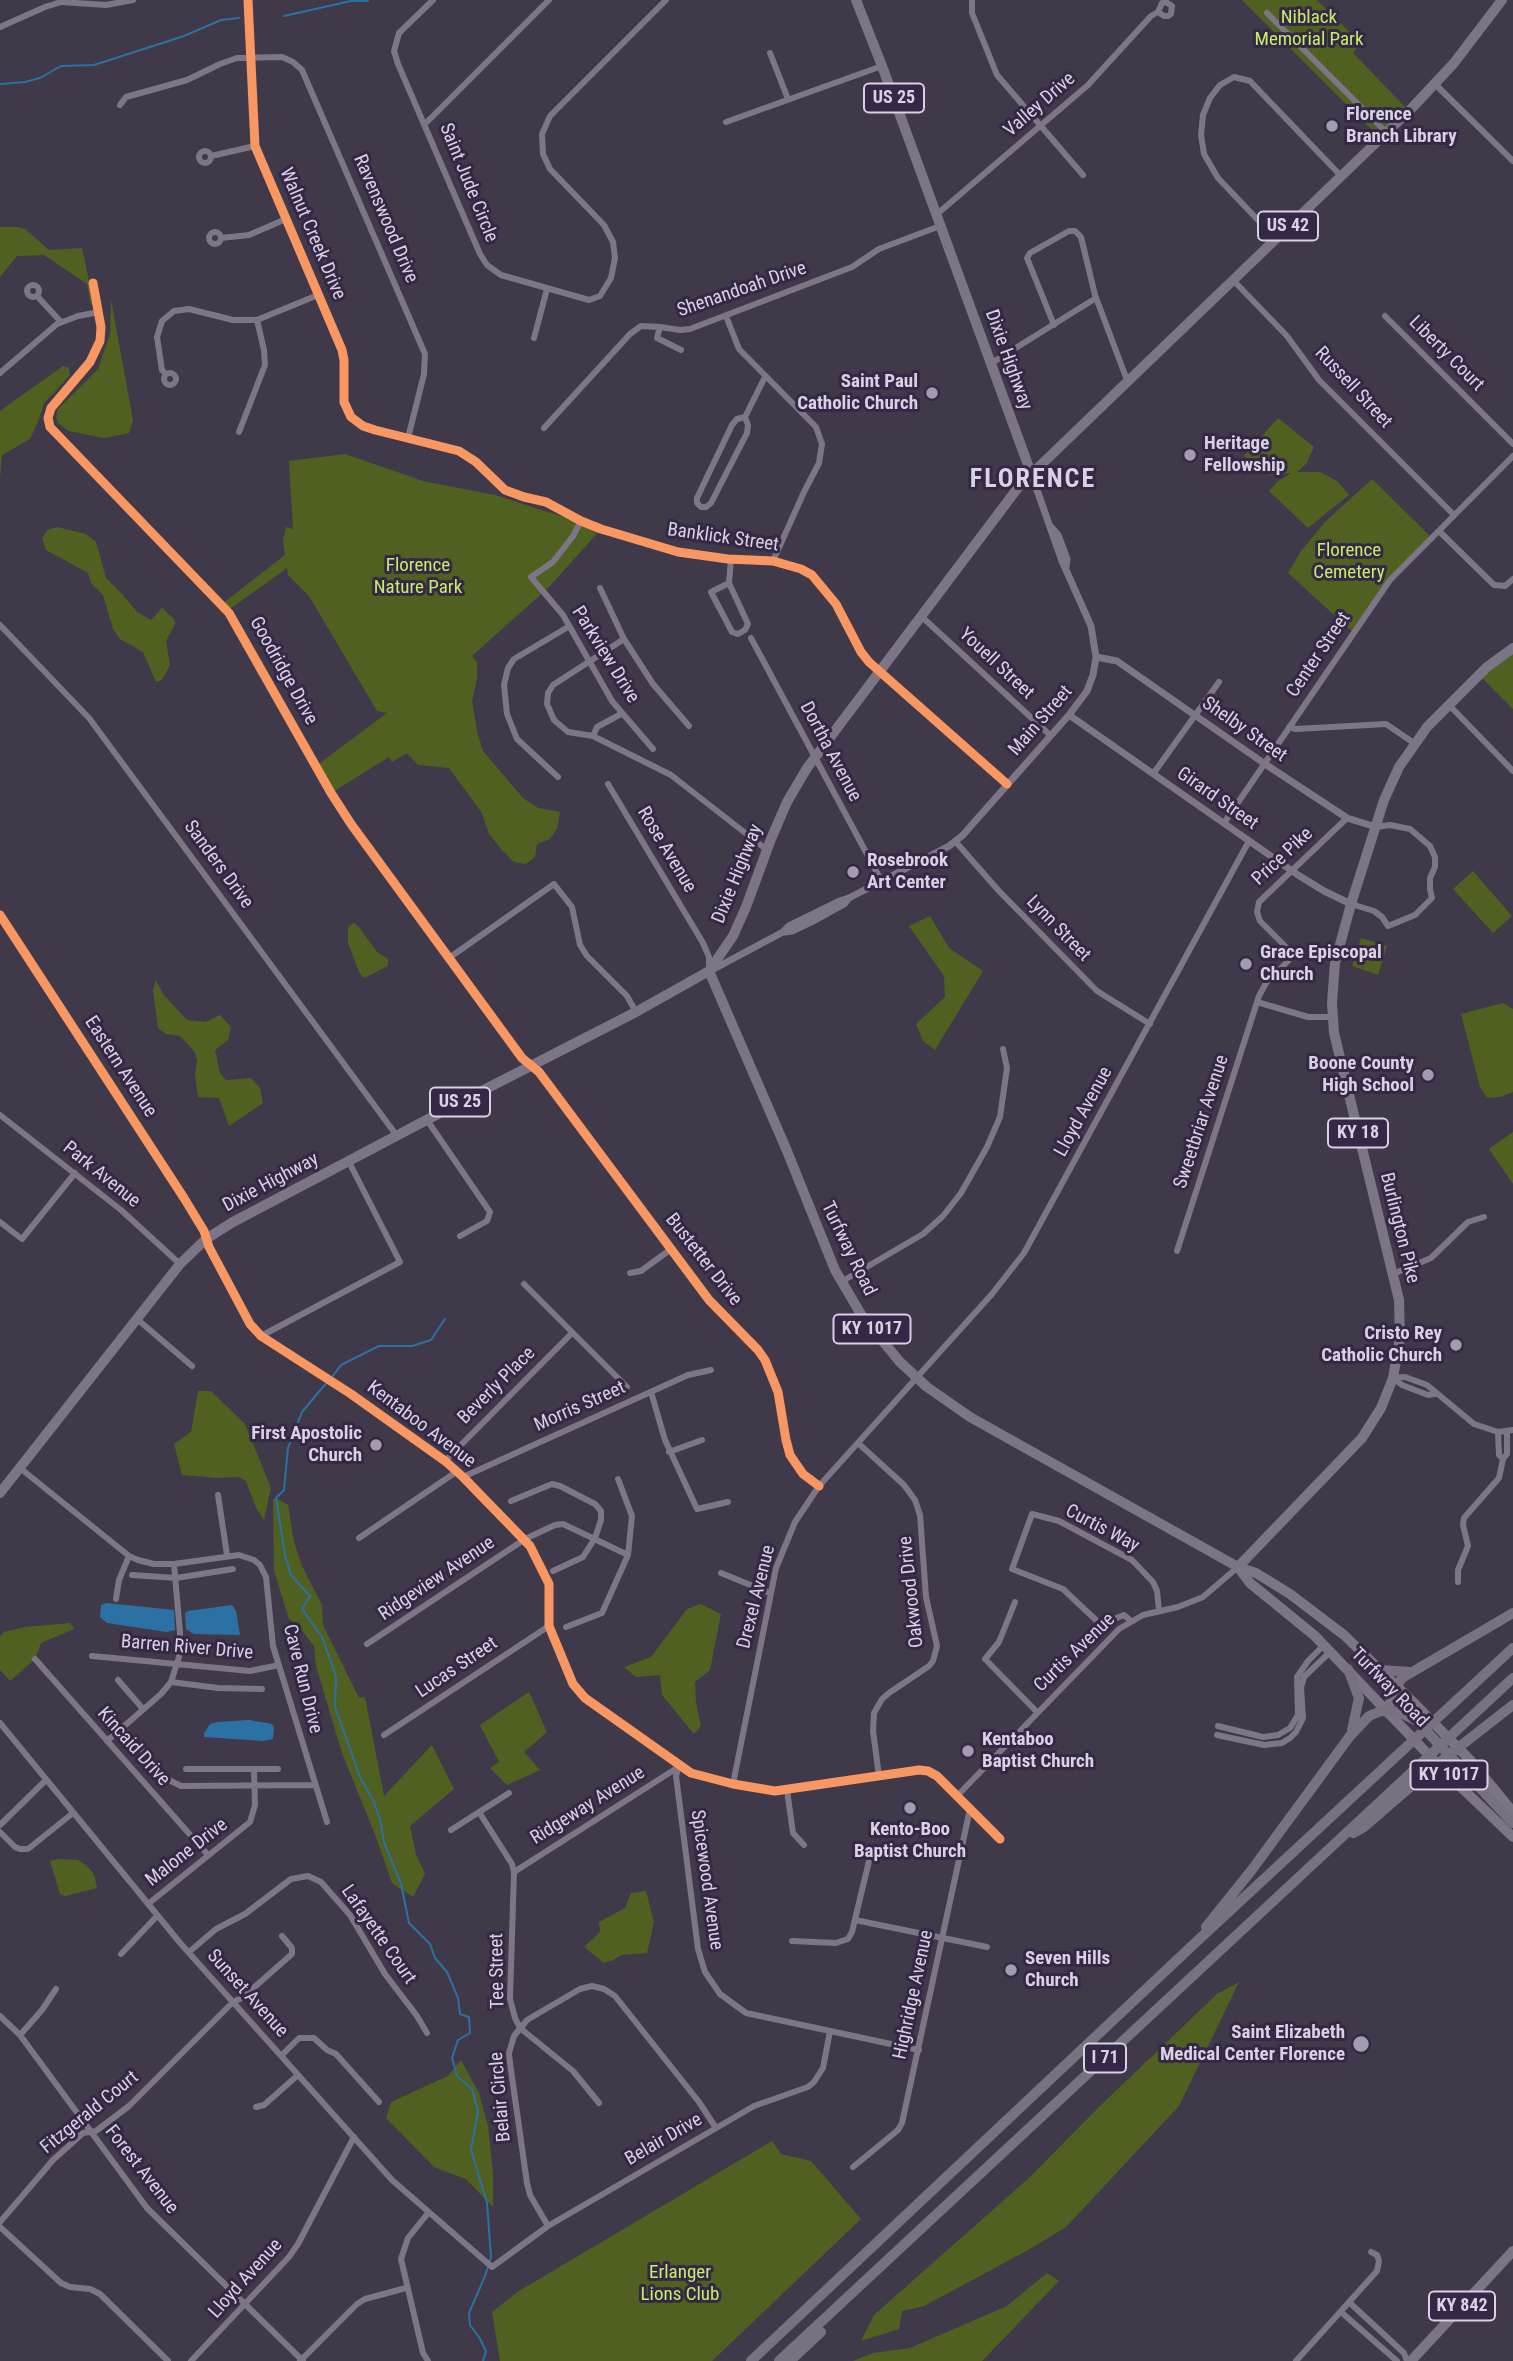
<!DOCTYPE html>
<style>
body{margin:0}
canvas{display:block;background:#40394a}
</style>
<canvas width="1513" height="2361"></canvas>
<script>
const c = document.querySelector('canvas').getContext('2d');
c.lineJoin = 'round';
function paint(path, color) { c.fillStyle = color; c.fill(path, 'evenodd'); }
const toPath = rows => new Path2D(rows.map(r => 'M' + r).join(''));
function trace(path, color, width, dash) { c.strokeStyle = color; c.lineWidth = width; c.lineCap = dash ? 'butt' : 'round'; c.setLineDash(dash || []); c.stroke(path); }
function label(font, color, halo, rows, align = 'center') {
  c.font = font + ' "Roboto Condensed",sans-serif'; c.lineWidth = 6; c.setLineDash([]); c.textBaseline = 'middle'; c.strokeStyle = halo; c.fillStyle = color; for (const [text, x, y, turn = 0] of rows) {
    c.save(); c.translate(x, y); c.rotate((+turn || 0) * Math.PI / 180); c.textAlign = isNaN(turn) ? turn : align; if (halo) c.strokeText(text, 0, 0); c.fillText(text, 0, 0); c.restore();
  }
}
paint(toPath([
 [1242,0,1317,0,1361,43,1353,53,1409,111,1380,138],
 [0,227,18,227,25,229,49,250,82,248,94,304,91,305,87,284,44,255,17,256,0,277],
 [111,300,133,420,129,433,104,438,69,431,59,424,56,417,58,409,98,369,110,334],
 [63,366,69,368,70,375,44,403,38,422,30,439,2,455,0,478,0,411],
 [1278,418,1314,447,1306,464,1297,472,1320,472,1337,481,1349,495,1308,528,1269,491,1277,482,1291,473,1272,475,1264,473,1244,456],
 [345,454,423,481,495,495,601,529,549,587,472,656,477,662,477,678,472,701,477,731,483,751,523,798,538,808,560,812,557,828,550,839,537,844,535,857,526,864,514,862,501,849,489,834,482,813,449,768,418,765,407,753,392,762,389,757,331,793,316,766,387,713,377,711,309,596,288,575,287,568,227,611,222,604,285,555,283,540,286,527,293,529,289,461],
 [1372,479,1432,538,1390,580,1354,633,1288,573,1301,551,1325,522],
 [57,527,86,534,96,542,106,578,122,594,137,612,151,620,162,608,174,619,175,624,166,641,170,665,162,680,156,682,143,652,120,639,113,629,103,595,91,583,88,573,46,550,42,538,48,530],
 [1513,648,1513,709,1479,675],
 [1473,871,1512,916,1493,933,1453,889],
 [930,916,949,948,983,971,935,1050,923,1041,916,1024,945,997,944,976,909,926],
 [354,923,359,927,377,952,388,959,388,966,364,978,359,972,348,943,348,927],
 [1361,938,1387,946,1378,975,1352,966],
 [156,980,163,994,187,1020,205,1022,220,1015,231,1027,228,1040,215,1050,220,1073,226,1080,251,1078,260,1088,263,1103,229,1126,219,1098,198,1097,195,1074,197,1060,194,1051,180,1036,166,1034,158,1028,153,990],
 [1503,1003,1513,1009,1513,1092,1500,1097,1487,1098,1480,1087,1461,1014],
 [1513,1132,1513,1184,1489,1149],
 [198,1391,211,1391,245,1424,271,1488,264,1520,256,1508,246,1481,239,1477,217,1478,182,1475,174,1444,191,1432],
 [276,1498,288,1505,294,1542,302,1566,322,1605,323,1625,359,1698,365,1697,384,1796,432,1745,454,1789,410,1826,416,1854,425,1874,413,1897,392,1883,376,1837,342,1753,316,1666,314,1646,300,1628,289,1619,274,1571,273,1499],
 [700,1604,721,1614,710,1670,695,1682,696,1703,701,1726,694,1734,662,1695,660,1675,636,1677,624,1667,651,1657,687,1609],
 [70,1623,74,1629,41,1643,35,1659,10,1681,0,1670,0,1636,4,1632,25,1627],
 [529,1692,547,1732,524,1752,540,1770,507,1785,490,1768,499,1762,480,1725],
 [58,1859,78,1860,86,1865,94,1874,97,1888,65,1896,60,1894,50,1861],
 [646,1891,654,1922,647,1953,621,1955,613,1960,604,1963,584,1947,600,1932,599,1922,625,1908,631,1893],
 [1239,1982,1179,2106,1066,2227,1030,2249,924,2306,902,2311,899,2329,861,2341,874,2315,1030,2177,1101,2105,1217,1994],
 [461,2060,479,2093,488,2126,493,2172,493,2207,466,2179,434,2167,386,2118,391,2102,448,2076],
 [772,2141,781,2154,811,2161,861,2219,712,2361,500,2361,492,2312,519,2291],
 [1047,2273,1059,2281,982,2361,853,2361,873,2353,910,2348,1007,2306]
]), '#4f6021');
paint(toPath([
 [107,1603,174,1610,175,1630,167,1632,107,1623,100,1617,101,1605],
 [232,1605,236,1611,240,1635,194,1634,186,1629,185,1613,188,1611],
 [249,1720,272,1724,274,1728,273,1739,264,1741,204,1737,204,1733,210,1724,217,1722]
]), '#2c71a3');
trace(toPath([
 [284,16,351,1,368,1],
 [0,84,25,82,40,78,61,66,94,65,184,36,221,20,239,18],
 [332,1377,341,1365,379,1346,412,1346,431,1340,445,1319],
 [328,1381,302,1412,288,1448,284,1490,276,1498,285,1555,291,1575,310,1596,302,1609,322,1637,336,1676,335,1707,360,1777,373,1800,380,1819,384,1842,401,1884,409,1923,430,1944,435,1958,447,1972,458,1998,460,2014,469,2017,470,2033,458,2040,452,2058,457,2076,472,2089,478,2111,471,2150,487,2203,491,2257,485,2276,469,2313,470,2325,479,2337,486,2351,483,2361]
]), '#2c71a3', 2);
trace(toPath([
 [248,0,255,146,342,350,344,360,344,402,351,417,363,426,375,430,459,451,476,462,505,490,524,497,546,502,581,521,601,529,678,552,728,559,773,561,801,569,812,575,836,604,861,652,869,662,1007,784],
 [433,0,399,33,394,51,398,64,480,254,487,265,501,275,589,300,600,296,611,278,615,258,613,242,604,225,550,169,543,154,542,134,550,116,666,0],
 [972,0,972,13,997,75,1083,175],
 [1267,13,1386,132],
 [0,27,45,7,61,2,106,5,133,0],
 [770,53,788,99],
 [1435,84,1513,161],
 [120,105,126,97,187,80,220,64,237,58,282,57,293,62,302,70,425,354,424,374,408,438],
 [726,122,882,66],
 [424,125,549,0],
 '199 157a6 6 0 1 1 12 0a6 6 0 1 1-12 0Z',
 [211,156,255,146],
 [936,215,1088,85,1151,16,1158,12,1164,16,1168,16,1171,14,1172,6,1166,2,1162,3,1158,12],
 '209 238a6 6 0 1 1 12 0a6 6 0 1 1-12 0Z',
 [221,238,249,235,286,219],
 [1275,238,1218,178,1204,154,1201,135,1203,115,1210,98,1220,85,1234,77,1250,81,1341,176],
 [1232,279,1287,336,1319,380,1454,515],
 [93,283,101,327,100,341,90,362,51,408,48,418,50,427,229,613,331,793,351,824,522,1058,539,1072,709,1300,758,1350,765,1360,778,1392,786,1440,790,1455,803,1474,819,1486],
 '27 291a6 6 0 1 1 12 0a6 6 0 1 1-12 0Z',
 [37,296,61,322],
 [726,316,739,349,816,427,822,444,819,463,804,492,773,561],
 [1385,316,1513,444],
 [1054,325,1027,258,1030,253,1069,231,1075,231,1081,237,1095,295,1127,380],
 [660,327,657,338,681,350],
 [534,338,547,289],
 [990,364,1096,298],
 [0,373,57,324,78,316,99,312],
 '164 379a6 6 0 1 1 12 0a6 6 0 1 1-12 0Z',
 [166,374,162,370,157,337,162,321,174,311,189,309,233,320,257,320,318,295],
 [745,417,748,425,747,433,711,503,706,507,701,507,697,503,697,498,732,425,737,419,745,417,765,377],
 [544,428,630,334,641,326,660,327,680,330,690,329,852,267,879,249,940,226],
 [239,432,265,365,264,350,257,320],
 [581,521,573,536,553,562,531,577,563,615,612,701,653,749],
 [1439,531,1494,585,1505,586,1513,579],
 [729,583,711,592,732,632,738,634,745,630,748,624,729,583,731,559],
 [600,588,624,639,653,684,689,726],
 [921,616,1050,735],
 [0,625,89,718,397,1136],
 [751,638,882,882],
 [624,639,553,685,548,693,547,704,554,720,568,732,593,736,671,775,767,850],
 [1449,705,1513,771],
 [1289,727,1296,729,1386,724,1414,743],
 [593,736,597,727,621,714],
 [1153,774,1219,682],
 [558,777,517,739,507,714,504,685,508,668,514,659,568,627],
 [608,784,703,943,709,957,709,969],
 [1224,823,1390,580,1513,456],
 [955,841,999,891,1097,991,1150,1024],
 [1351,904,1374,911,1382,917,1388,926,1415,915,1432,898,1430,889,1430,878,1435,867,1435,857,1430,846,1410,829,1390,825,1376,827],
 [0,915,184,1198,204,1231,209,1247,250,1324,261,1336,351,1394,445,1461,463,1477,530,1546,549,1584,549,1626,573,1684,585,1698,691,1773,733,1784,775,1791,919,1770,928,1771,937,1776,1000,1839],
 [449,958,554,884,572,907,580,945,587,956,627,996,636,1012],
 [1257,1002,1308,1017,1333,1017],
 [0,1115,121,1210,180,1264],
 [427,1120,490,1212,487,1221,460,1236],
 [0,1222,22,1239,75,1173],
 [1177,1251,1259,996,1266,983,1288,961,1290,955,1287,948,1260,921,1257,912,1259,902,1347,818],
 [630,1273,641,1271,671,1249],
 [1393,1274,1431,1258,1468,1222,1484,1217],
 [841,1282,923,1234,943,1216,961,1193,987,1147,1000,1117,1007,1068,1003,1049],
 [524,1284,627,1387],
 [137,1319,192,1366],
 [261,1336,400,1262,349,1162],
 [1393,1378,1405,1377,1427,1385,1474,1424,1498,1432,1513,1430],
 [1393,1378,1402,1385,1428,1395,1435,1394],
 [651,1392,665,1440,697,1509,728,1502],
 [1498,1432,1499,1455,1503,1459],
 [858,1443,904,1485,915,1500,920,1515,926,1597,937,1646,933,1661,929,1666,889,1693,882,1699,874,1713,873,1731,879,1776],
 [669,1452,702,1440],
 [445,1461,572,1333],
 [20,1468,129,1556,138,1560,154,1564,174,1564,239,1555,254,1560,260,1565,266,1577,273,1646,327,1822],
 [463,1477,688,1375,711,1370],
 [218,1495,227,1555],
 [511,1501,552,1484,560,1486,595,1504,601,1511,601,1520,595,1538,583,1557,553,1571],
 [359,1538,456,1472],
 [721,1573,770,1593],
 [132,1575,176,1578,233,1569],
 [1458,1582,1458,1570,1468,1546,1463,1525,1464,1518,1499,1478,1503,1459,1507,1454,1507,1432],
 [116,1599,119,1580,129,1556],
 [1015,1602,999,1642,985,1659,1037,1712],
 [1131,1621,1124,1615,1104,1623,1099,1623,1063,1589,1012,1569,1032,1514,1059,1521,1132,1560,1153,1582,1157,1591,1159,1610],
 [566,1627,602,1613,628,1555,632,1516,618,1479],
 [367,1644,525,1539,555,1525,563,1524,628,1555],
 [92,1656,250,1671,279,1665],
 [35,1659,208,1855],
 [118,1680,143,1709],
 [171,1682,218,1688,262,1689],
 [0,1723,181,1944,392,2180,492,2267,548,2226,754,2106,808,2087,814,2082,823,2068,830,2031],
 [1218,1726,1263,1737,1278,1735,1290,1728,1298,1715,1297,1677,1308,1661,1323,1646],
 [121,1727,169,1780,181,1786,314,1785],
 [384,1735,549,1626],
 [1217,1735,1264,1745,1282,1743,1290,1738,1296,1732,1303,1718,1301,1688,1304,1677,1330,1652],
 [107,1741,161,1694,171,1682,179,1657,180,1633,174,1564],
 [679,1766,676,1776,698,1949,705,1972,720,1994,746,2013,919,2050],
 [186,1769,278,1769],
 [733,1784,776,1568,795,1522,819,1486,992,1294,1024,1253,1249,841],
 [787,1790,793,1833,804,1845],
 [957,1796,1119,1629,1143,1615,1178,1607,1203,1597,1238,1567],
 [479,1812,512,1864,514,1872,510,1999,515,2018,520,2028,573,2071,599,2103],
 [0,1825,46,1780],
 [451,1830,509,1793],
 [0,1832,15,1847,20,1849,28,1849,73,1813],
 [514,1872,677,1768],
 [148,1904,250,1822,255,1805,254,1770],
 [855,1920,987,1947],
 [792,1941,836,1943,848,1939,852,1932,869,1861,872,1856,881,1854],
 [189,1952,216,1929,245,1914,291,1879,308,1876,321,1882,350,1915,385,1974,417,2016,427,2033],
 [121,1954,157,1916],
 [0,2016,20,2035,147,2208,303,2361],
 [20,2035,42,2010,56,1989],
 [281,2056,299,2038,314,2038,327,2050,336,2054,379,2102],
 [256,2107,264,2105,298,2075],
 [853,2167,898,2130,902,2123,970,1809],
 [0,2222,53,2160,83,2133,96,2131,129,2106,233,2002,242,1998,292,1954,292,1948,282,1936],
 [548,2226,530,2195,527,2183,510,2063,509,2053,514,2036,527,2020,580,1989,592,1986,604,1989,615,1996,699,2102,716,2128],
 [0,2227,61,2283,70,2287,90,2289,100,2294,168,2361],
 [1350,2303,1404,2353,1407,2361],
 [1341,2312,1397,2361],
 [191,2361,289,2257,298,2244,354,2137],
 [300,2361,357,2304,365,2299,406,2288],
 [428,2361,423,2353,401,2259,408,2238,428,2213],
 [1296,2361,1377,2271,1379,2261,1377,2255,1371,2252]
]), '#7c7686', 6);
trace(toPath([
 [1052,528,1058,535,1067,559,1066,567],
 [1096,657,1117,661,1265,764,1347,818,1376,827],
 [1069,715,1298,875,1324,891,1351,904],
 [784,932,792,931,815,920,844,904,849,898],
 [710,971,783,932,789,926,840,901,849,898,949,846,962,836,1069,715,1087,691,1093,675,1096,657,1091,626,1062,561,1031,473]
]), '#7c7686', 7);
trace(toPath([
 [856,0,882,66,1031,473],
 [709,971,787,1151,835,1270,862,1316,900,1362,927,1387,970,1417,1238,1567,1256,1573,1290,1594,1344,1635,1412,1701,1470,1760,1513,1812],
 [0,1493,180,1264,206,1239,233,1222,472,1096,636,1012,709,971,733,936,746,907,771,839,787,802,807,768,1020,485,1411,109,1454,63,1502,0],
 [1238,1567,1362,1438,1381,1408,1393,1378,1400,1338,1399,1300,1334,1033,1332,1003,1335,963,1351,904,1384,800,1399,767,1427,727,1487,667,1513,648],
 [1238,1567,1250,1583,1315,1636,1443,1770,1513,1837],
 [1411,2361,1513,2251]
]), '#7c7586', 10);
trace(toPath([
 [1348,1669,1359,1698,1352,1730],
 [1380,1670,1410,1672],
 [1388,1710,1393,1692,1402,1678,1513,1613],
 [1353,1833,1364,1827,1431,1769,1513,1705],
 [1206,1927,1251,1871,1350,1736,1369,1716,1381,1711,1399,1712,1417,1721,1513,1823],
 [751,2361,1194,1944,1513,1648],
 [779,2361,1513,1678],
 [790,2361,821,2332]
]), '#777280', 10);
trace(toPath([
 [248,0,255,146,342,350,344,360,344,402,351,417,363,426,375,430,459,451,476,462,505,490,524,497,546,502,581,521,601,529,678,552,728,559,773,561,801,569,812,575,836,604,861,652,869,662,1007,784],
 [93,283,101,327,100,341,90,362,51,408,48,418,50,427,229,613,331,793,351,824,522,1058,539,1072,709,1300,758,1350,765,1360,778,1392,786,1440,790,1455,803,1474,819,1486],
 [0,915,184,1198,204,1231,209,1247,250,1324,261,1336,351,1394,445,1461,463,1477,530,1546,549,1584,549,1626,573,1684,585,1698,691,1773,733,1784,775,1791,919,1770,928,1771,937,1776,1000,1839]
]), '#f99763', 9);
for (const [x, y, r, color] of [
 [1332,126,7,"#a39cae"],
 [932,393,7,"#a39cae"],
 [1190,455,7,"#a39cae"],
 [853,872,7,"#a39cae"],
 [1246,964,7,"#a39cae"],
 [1428,1075,7,"#a39cae"],
 [1456,1345,7,"#a39cae"],
 [376,1445,7,"#a39cae"],
 [968,1751,7,"#a39cae"],
 [910,1808,7,"#a39cae"],
 [1011,1970,7,"#a39cae"],
 [1361,2044,9,"#a39cae"]
]) { const dot = new Path2D(); dot.arc(x, y, r, 0, 2 * Math.PI); c.fillStyle = color; c.fill(dot); trace(dot, '#352846', 2.5); }
for (const [x, y, w] of [
 [894,98,60],
 [1288,226,60],
 [460,1102,60],
 [1358,1133,60],
 [872,1329,77],
 [1449,1775,77],
 [1105,2058,42],
 [1462,2306,66]
]) { const box = new Path2D(); box.roundRect(x - w / 2, y - 14.5, w, 29, 5); c.fillStyle = '#352846'; c.fill(box); trace(box, '#d9d1e4', 2); }
label('bold 18px', '#d9d1e4', null, [
 ["US 25",894,98],
 ["US 42",1288,226],
 ["US 25",460,1102],
 ["KY 18",1358,1133],
 ["KY 1017",872,1329],
 ["KY 1017",1449,1775],
 ["I 71",1105,2058],
 ["KY 842",1462,2306]
]);
label('19px', '#c6ee66', '#352846', [
 ["Niblack",1309,18],
 ["Memorial Park",1309,40],
 ["Florence",1349,551],
 ["Cemetery",1349,573],
 ["Florence",418,566],
 ["Nature Park",418,588],
 ["Erlanger",680,2273],
 ["Lions Club",680,2295]
]);
label('19px', '#d9d1e4', '#352846', [
 ["Valley Drive",1040,105,-41],
 ["Saint Jude Circle",468,183,68],
 ["Ravenswood Drive",385,219,67],
 ["Walnut Creek Drive",312,234,67],
 ["Shenandoah Drive",742,290,-19],
 ["Liberty Court",1446,354,45],
 ["Dixie Highway",1008,360,70],
 ["Russell Street",1353,388,47],
 ["Banklick Street",723,538,8],
 ["Parkview Drive",605,655,58],
 ["Center Street",1319,655,-56],
 ["Youell Street",996,664,43],
 ["Goodridge Drive",283,671,61],
 ["Main Street",1041,721,-49],
 ["Shelby Street",1244,730,35],
 ["Dortha Avenue",830,752,62],
 ["Girard Street",1217,799,35],
 ["Rose Avenue",666,850,59],
 ["Price Pike",1283,857,-43],
 ["Sanders Drive",218,865,54],
 ["Dixie Highway",738,874,-68],
 ["Lynn Street",1058,929,46],
 ["Eastern Avenue",120,1067,57],
 ["Lloyd Avenue",1084,1112,-61],
 ["Sweetbriar Avenue",1202,1122,-72],
 ["Park Avenue",101,1175,39],
 ["Dixie Highway",271,1183,-28],
 ["Burlington Pike",1399,1228,76],
 ["Turfway Road",848,1249,64],
 ["Bustetter Drive",703,1260,52],
 ["Beverly Place",497,1386,-45],
 ["Morris Street",580,1407,-24],
 ["Kentaboo Avenue",421,1425,37],
 ["Curtis Way",1102,1529,28],
 ["Ridgeview Avenue",437,1579,-34],
 ["Oakwood Drive",912,1592,-96],
 ["Drexel Avenue",757,1597,-76],
 ["Barren River Drive",187,1648,5],
 ["Curtis Avenue",1075,1653,-44],
 ["Lucas Street",457,1668,-34],
 ["Cave Run Drive",302,1679,76],
 ["Turfway Road",1389,1688,46],
 ["Kincaid Drive",133,1747,48],
 ["Ridgeway Avenue",588,1806,-32],
 ["Malone Drive",187,1853,-38],
 ["Spicewood Avenue",706,1880,82],
 ["Lafayette Court",378,1935,55],
 ["Tee Street",498,1971,-91],
 ["Sunset Avenue",247,1994,48],
 ["Highridge Avenue",914,1995,-78],
 ["Belair Circle",501,2097,-95],
 ["Fitzgerald Court",90,2113,-39],
 ["Belair Drive",664,2140,-30],
 ["Forest Avenue",141,2170,52],
 ["Lloyd Avenue",246,2279,-48]
]);
label('bold 19px', '#d9d1e4', '#352846', [
 ["Florence",1346,115],
 ["Branch Library",1346,137],
 ["Saint Paul",918,382,"right"],
 ["Catholic Church",918,404,"right"],
 ["Heritage",1204,444],
 ["Fellowship",1204,466],
 ["Rosebrook",867,861],
 ["Art Center",867,883],
 ["Grace Episcopal",1260,953],
 ["Church",1260,975],
 ["Boone County",1414,1064,"right"],
 ["High School",1414,1086,"right"],
 ["Cristo Rey",1442,1334,"right"],
 ["Catholic Church",1442,1356,"right"],
 ["First Apostolic",362,1434,"right"],
 ["Church",362,1456,"right"],
 ["Kentaboo",982,1740],
 ["Baptist Church",982,1762],
 ["Kento-Boo",910,1830,"center"],
 ["Baptist Church",910,1852,"center"],
 ["Seven Hills",1025,1959],
 ["Church",1025,1981],
 ["Saint Elizabeth",1345,2033,"right"],
 ["Medical Center Florence",1345,2055,"right"]
], 'left');
c.letterSpacing = '2px';
label('bold 26px', '#d9d1e4', '#352846', [
 ["FLORENCE",1033,480]
]);
c.letterSpacing = '0px';
</script>
